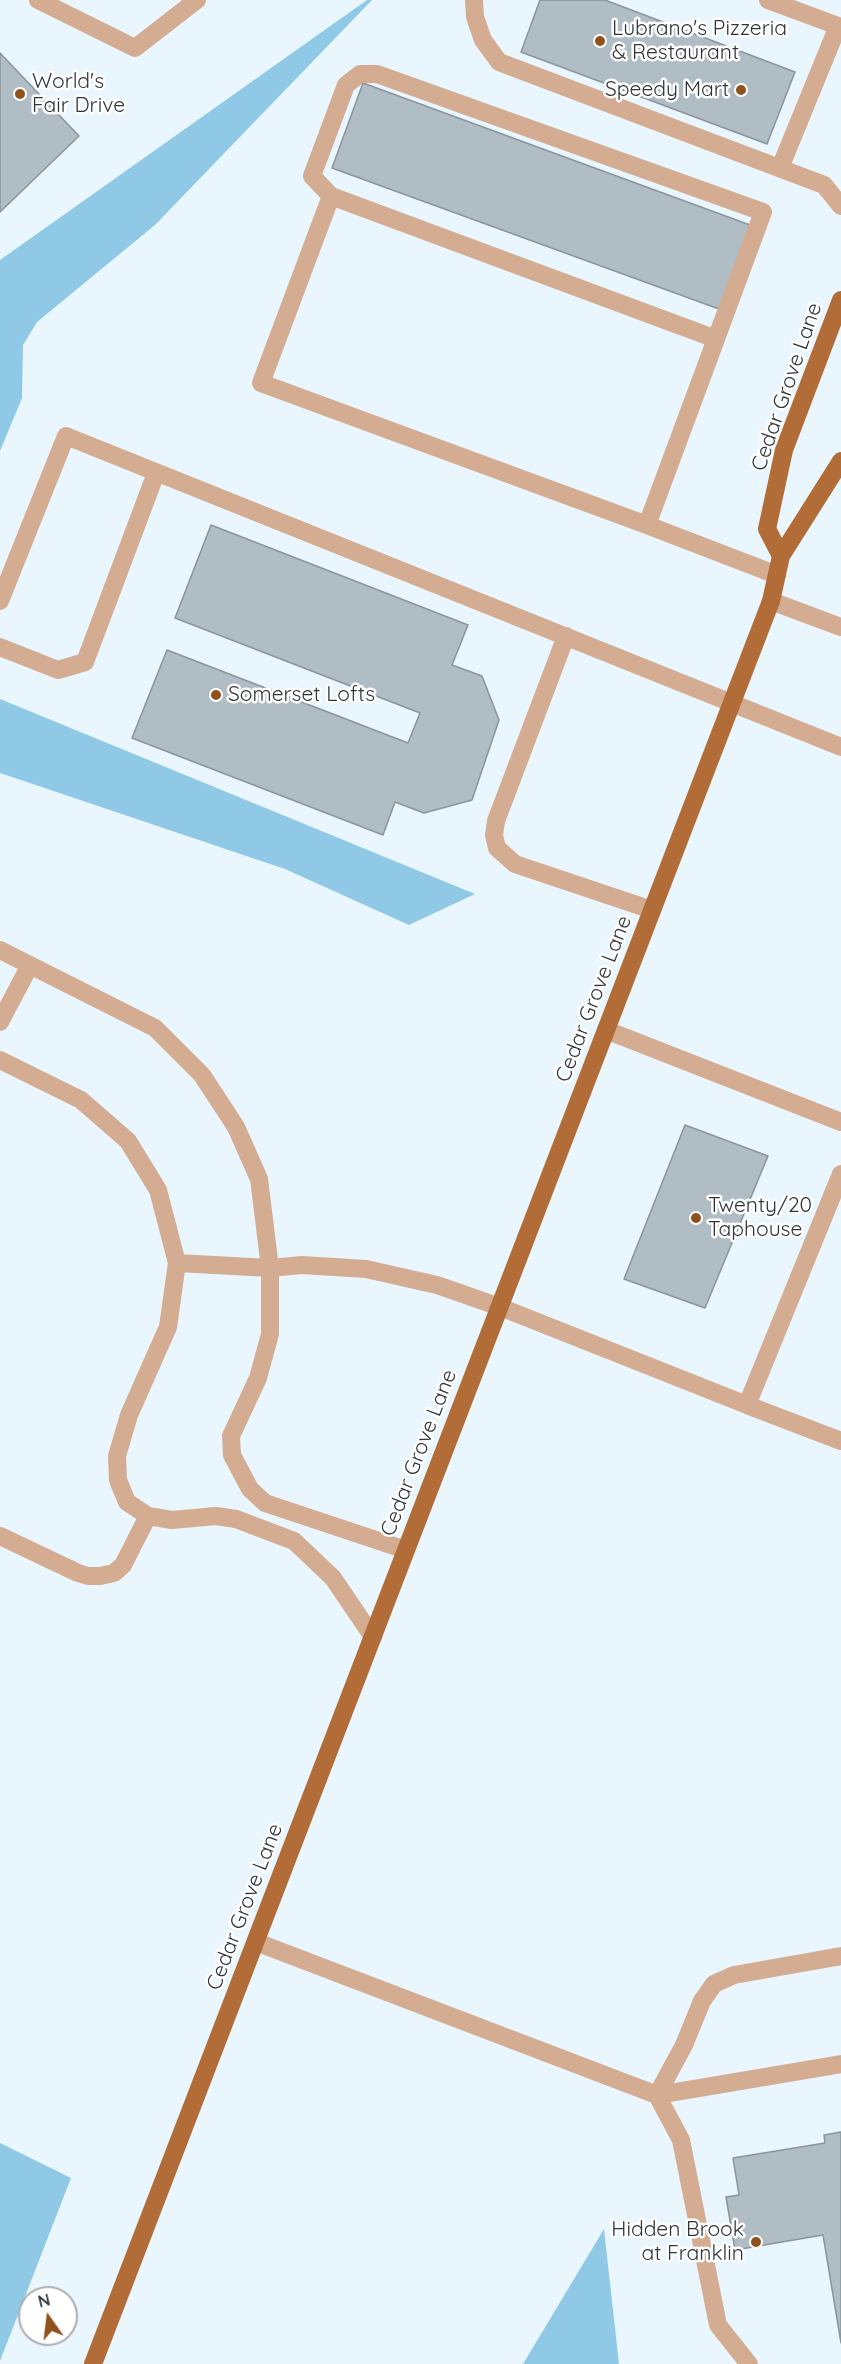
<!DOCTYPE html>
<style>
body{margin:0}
#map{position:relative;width:841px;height:2364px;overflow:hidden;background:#e9f6fe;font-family:Quicksand,sans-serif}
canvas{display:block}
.north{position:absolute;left:18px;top:2286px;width:60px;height:60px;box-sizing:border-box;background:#fff;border:2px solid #acaeaf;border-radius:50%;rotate:346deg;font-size:16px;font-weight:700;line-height:24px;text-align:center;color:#303538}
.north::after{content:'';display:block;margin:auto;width:21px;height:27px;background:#91511b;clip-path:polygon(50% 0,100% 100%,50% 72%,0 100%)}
</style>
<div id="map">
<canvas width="841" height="2364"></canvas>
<div class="north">N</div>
</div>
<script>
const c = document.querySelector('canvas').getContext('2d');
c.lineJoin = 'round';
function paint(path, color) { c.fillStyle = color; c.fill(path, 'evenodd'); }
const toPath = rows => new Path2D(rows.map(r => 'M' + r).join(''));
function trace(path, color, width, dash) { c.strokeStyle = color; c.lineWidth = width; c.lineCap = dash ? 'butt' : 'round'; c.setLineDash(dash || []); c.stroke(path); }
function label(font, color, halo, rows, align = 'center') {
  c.font = font + ' Quicksand,sans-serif'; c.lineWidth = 5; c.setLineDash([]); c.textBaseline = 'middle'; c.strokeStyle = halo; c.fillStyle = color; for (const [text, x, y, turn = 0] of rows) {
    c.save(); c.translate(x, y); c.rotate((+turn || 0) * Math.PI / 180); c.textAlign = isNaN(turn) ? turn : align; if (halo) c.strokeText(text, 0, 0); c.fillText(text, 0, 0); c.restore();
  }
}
paint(toPath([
 [367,0,372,0,155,225,37,322,23,345,22,398,0,451,0,260],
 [0,699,475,894,409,925,285,869,0,773],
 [0,2143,71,2178,0,2361],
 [604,2229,619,2364,523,2364]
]), '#8fc9e6');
const building = toPath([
 [540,0,605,0,795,72,767,144,521,52,540,0],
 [0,53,79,136,0,212,0,53],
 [363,83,750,225,719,309,332,168,363,83],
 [211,525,468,625,452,665,482,676,499,720,472,800,424,813,395,802,383,835,132,738,167,650,408,743,420,713,175,618,211,525],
 [685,1125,768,1156,705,1308,624,1279,685,1125],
 [841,2132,841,2343,823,2235,735,2250,726,2197,739,2195,733,2158,825,2143,824,2135,841,2132]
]);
paint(building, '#b1bdc4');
trace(building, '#89959c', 1.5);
trace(toPath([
 [38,0,135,48,197,0],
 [474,0,475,17,483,40,499,62,824,185,841,206],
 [768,0,841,27],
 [780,168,838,26],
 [331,196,312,176,346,85,360,74,377,74,763,212,716,339],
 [647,525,261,383,331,196,716,339,647,525,777,575],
 [0,601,66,436,841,747],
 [771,601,841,627],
 [566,636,496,821,494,835,497,848,515,864,652,910],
 [0,647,58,670,85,662,156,473],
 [0,950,155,1028,202,1075,236,1127,259,1179,270,1268,270,1334,258,1378,231,1436,232,1455,250,1489,265,1503,406,1550],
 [0,1022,30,965],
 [606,1030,841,1122],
 [0,1060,81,1100,128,1141,158,1190,177,1263,168,1327,129,1415,117,1456,118,1480,127,1502,148,1516,172,1520,216,1516,236,1519,294,1541,333,1578,373,1637],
 [841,1174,747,1405,841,1441],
 [177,1263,270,1268,302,1265,366,1269,437,1285,500,1307,747,1405],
 [0,1536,78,1573,88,1576,100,1576,114,1573,123,1565,148,1516],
 [256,1942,657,2095,841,2064],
 [657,2095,681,2140,718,2325,749,2364],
 [657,2095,684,2045,702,2001,714,1984,734,1975,841,1956]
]), '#d3ac91', 18);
trace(toPath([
 [781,556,767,529,784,450,841,300],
 [93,2364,771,601,781,556,841,461]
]), '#b26c37', 18);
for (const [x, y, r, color] of [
 [600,41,6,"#91511b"],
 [741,90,6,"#91511b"],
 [20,94,6,"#91511b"],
 [216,695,6,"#91511b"],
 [696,1218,6,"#91511b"],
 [756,2242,6,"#91511b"]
]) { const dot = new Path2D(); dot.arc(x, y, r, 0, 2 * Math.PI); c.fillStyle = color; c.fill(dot); trace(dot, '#fff', 2); }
label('21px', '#303538', '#fff', [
 ["Lubrano's Pizzeria",612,29],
 ["& Restaurant",612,53],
 ["World's",32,82],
 ["Fair Drive",32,106],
 ["Speedy Mart",729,90,"right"],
 ["Somerset Lofts",228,695],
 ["Twenty/20",708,1206],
 ["Taphouse",708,1230],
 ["Hidden Brook",744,2230,"right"],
 ["at Franklin",744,2254,"right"]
], 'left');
label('21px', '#303538', '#fff', [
 ["Cedar Grove Lane",787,387,-71],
 ["Cedar Grove Lane",594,999,-69],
 ["Cedar Grove Lane",419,1453,-69],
 ["Cedar Grove Lane",245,1907,-69]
]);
</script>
